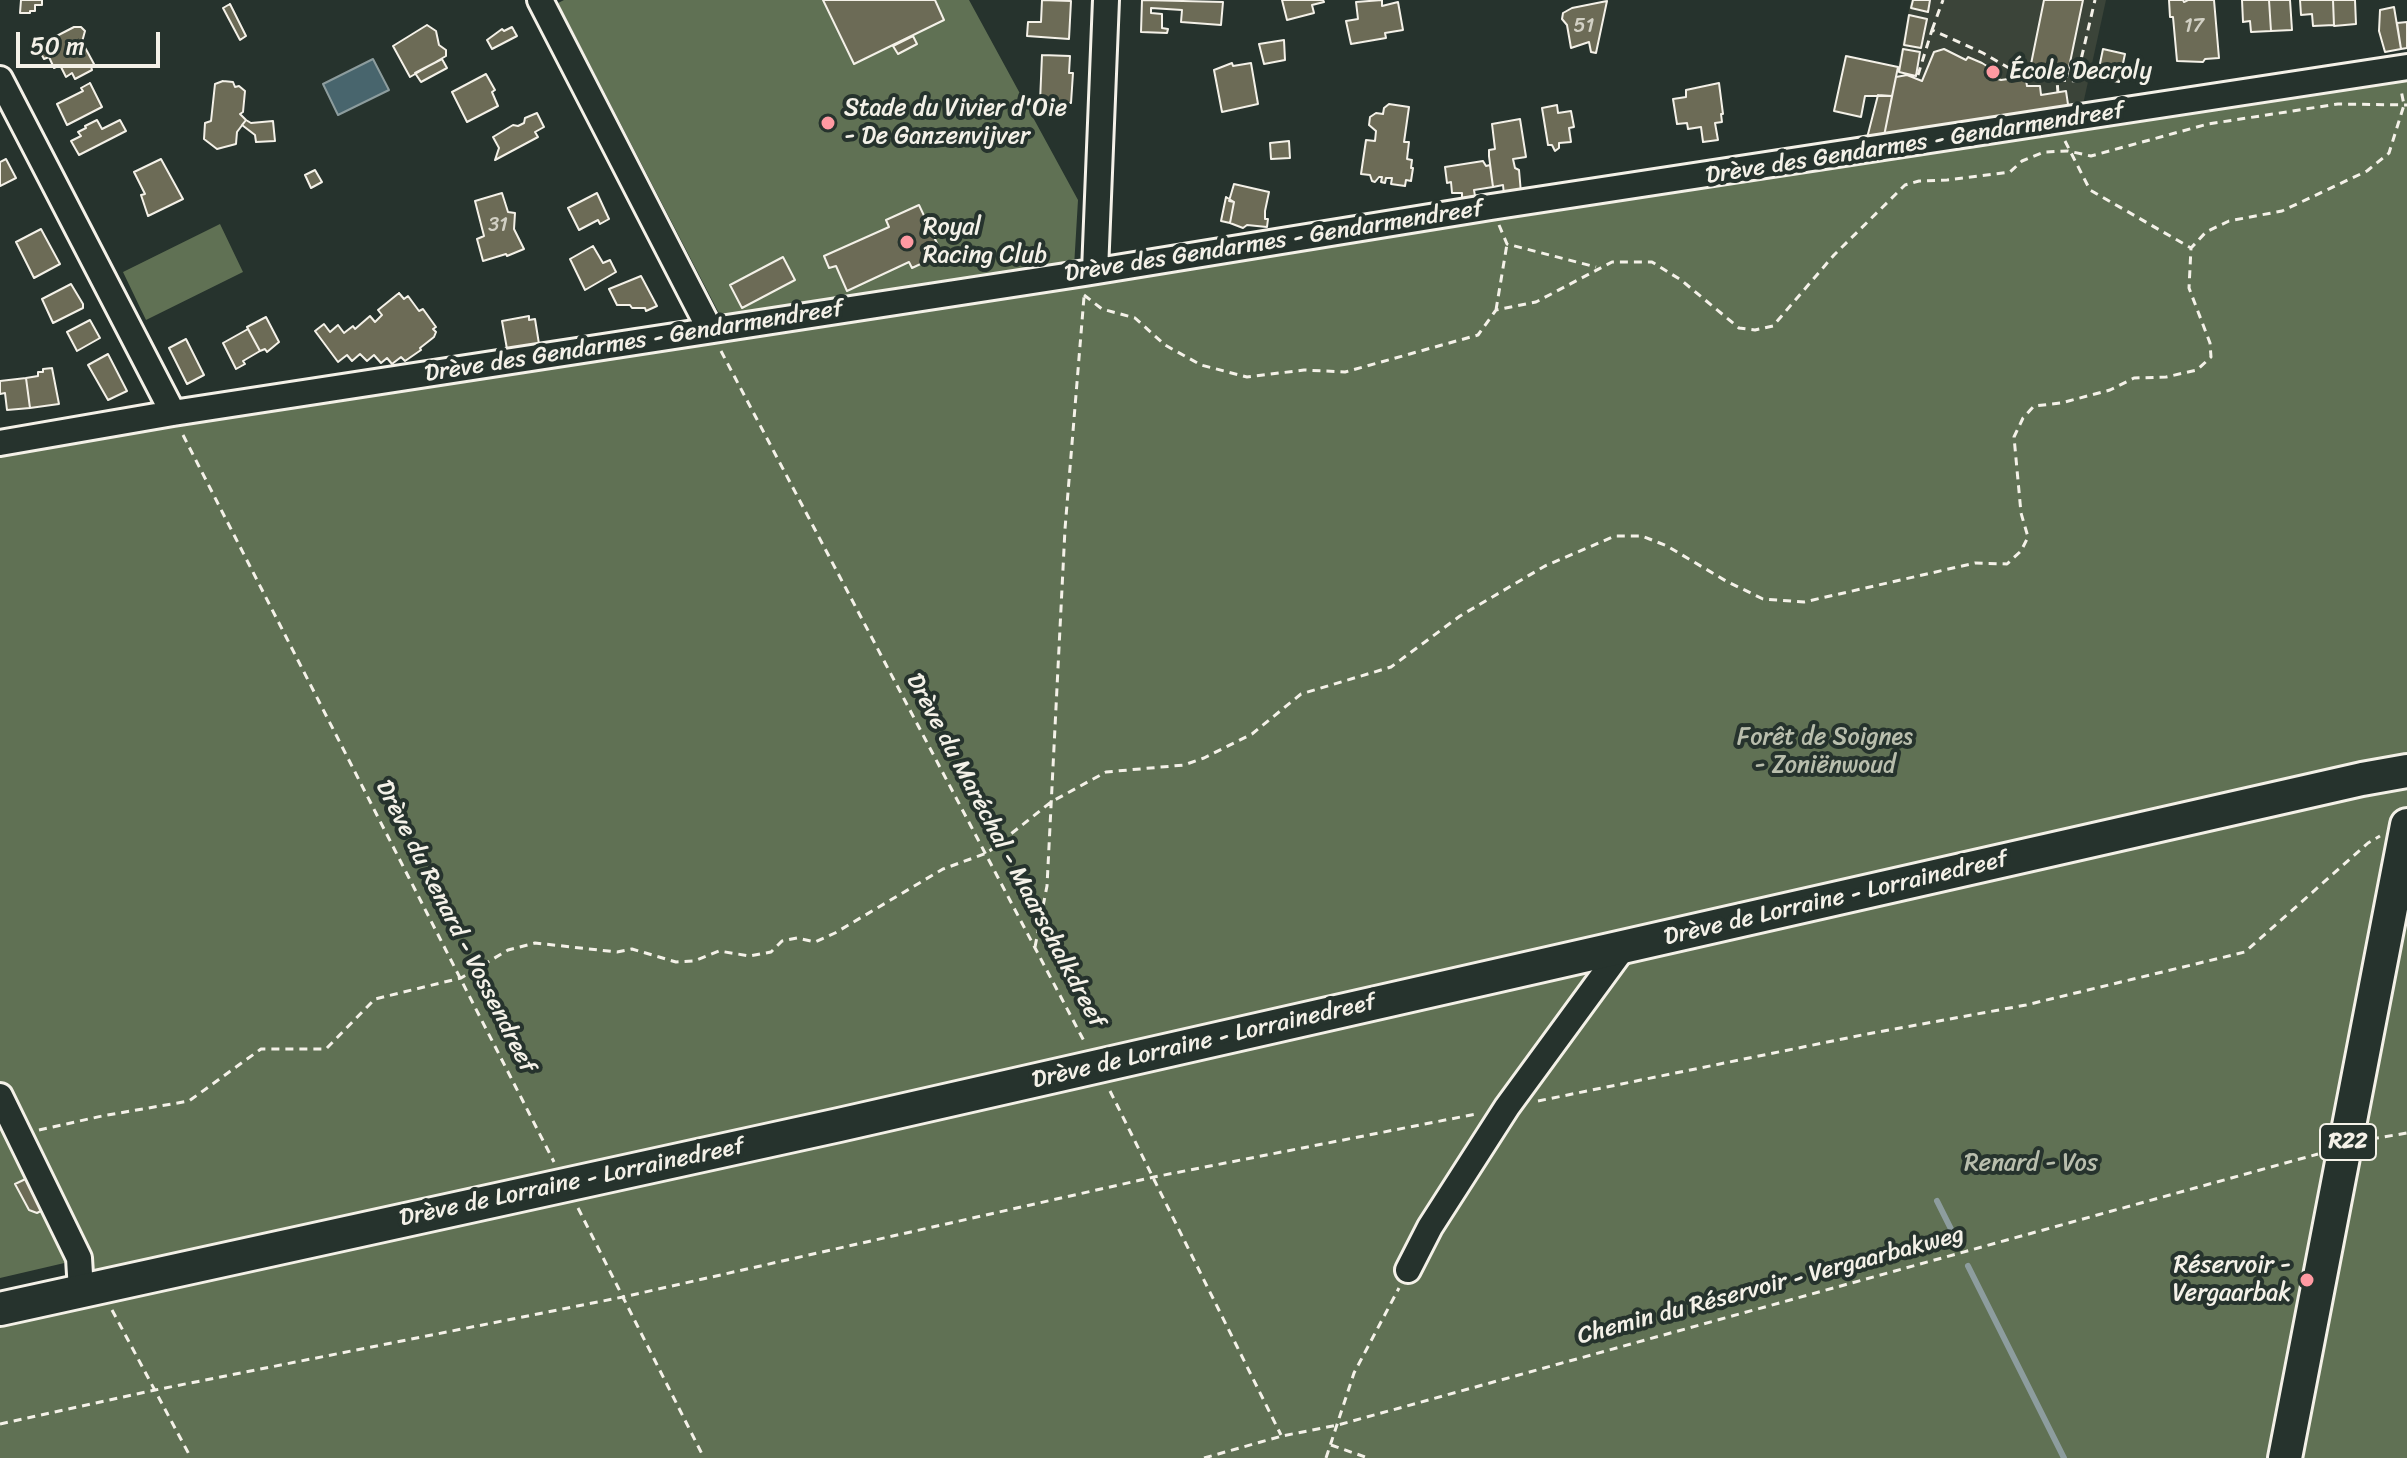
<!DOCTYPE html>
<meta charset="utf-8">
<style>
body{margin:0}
#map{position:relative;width:2407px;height:1458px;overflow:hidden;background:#26332d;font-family:Sriracha,sans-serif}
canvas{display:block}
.scale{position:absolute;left:16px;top:32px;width:144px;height:36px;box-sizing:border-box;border:4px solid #f4f1e8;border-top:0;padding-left:10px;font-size:24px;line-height:28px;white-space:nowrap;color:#f4f1e8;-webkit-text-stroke:6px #26332d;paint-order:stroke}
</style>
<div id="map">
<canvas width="2407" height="1458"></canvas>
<div class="scale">50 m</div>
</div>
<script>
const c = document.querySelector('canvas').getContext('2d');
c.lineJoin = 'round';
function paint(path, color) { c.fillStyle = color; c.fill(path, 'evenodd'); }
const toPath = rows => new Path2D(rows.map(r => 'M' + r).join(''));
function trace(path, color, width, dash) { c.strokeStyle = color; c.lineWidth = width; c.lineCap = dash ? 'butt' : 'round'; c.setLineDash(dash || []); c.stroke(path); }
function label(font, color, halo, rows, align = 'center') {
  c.font = font + ' Sriracha,sans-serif'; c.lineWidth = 8; c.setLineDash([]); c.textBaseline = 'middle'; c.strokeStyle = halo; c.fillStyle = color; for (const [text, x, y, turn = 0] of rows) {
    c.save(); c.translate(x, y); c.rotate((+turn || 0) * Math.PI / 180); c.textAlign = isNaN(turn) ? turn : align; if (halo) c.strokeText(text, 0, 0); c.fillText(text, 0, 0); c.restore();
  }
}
paint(toPath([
 [1911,0,2106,0,2082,109,1883,141]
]), '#3b4439');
paint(toPath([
 [564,0,969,0,1078,200,1074,267,723,321,558,3],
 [2407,71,2407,1458,0,1458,0,1293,86,1273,0,1096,0,444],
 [220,224,243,272,146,320,123,272],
 [0,1124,73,1261,0,1278]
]), '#607154');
const water = toPath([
 [373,59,389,90,338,115,323,84,373,59]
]);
paint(water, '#48656d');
trace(water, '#8d9d9e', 2);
trace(toPath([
 [1937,1201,1956,1239],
 [1968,1266,2064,1458]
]), '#8d9d9e', 6);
const building = toPath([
 [21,0,42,0,42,5,35,5,35,11,30,11,30,13,20,13,21,0],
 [823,0,935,0,944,20,854,64,823,0],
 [1042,0,1071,1,1069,39,1027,36,1028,22,1041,22,1042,0],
 [1142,0,1223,2,1221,25,1181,22,1182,10,1151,8,1151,13,1162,14,1162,28,1168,29,1167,33,1141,32,1142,0],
 [1282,0,1323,0,1324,2,1312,5,1314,13,1287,20,1282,0],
 [1382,0,1382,6,1398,2,1403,30,1385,33,1386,38,1351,44,1346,21,1358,19,1356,2,1382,0],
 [1913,0,1930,0,1928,12,1911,8,1913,0],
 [2044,0,2083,0,2067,77,2030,69,2044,0],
 [2169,0,2183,0,2184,2,2188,0,2214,0,2219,58,2205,59,2203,62,2177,61,2173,17,2170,17,2169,0],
 [2242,0,2269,0,2271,31,2251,32,2250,21,2243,22,2242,0],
 [2269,0,2290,0,2292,30,2271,31,2269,0],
 [2300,0,2333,0,2334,25,2313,26,2312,14,2301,15,2300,0],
 [2333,0,2355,0,2356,24,2334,26,2333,0],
 [1607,1,1596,53,1591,52,1589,42,1571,48,1567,25,1562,19,1563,13,1572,8,1607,1],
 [230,4,246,36,240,40,223,8,230,4],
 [2394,7,2401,49,2385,52,2379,31,2380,10,2394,7],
 [1909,15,1927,19,1921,48,1904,45,1909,15],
 [2407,22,2407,48,2401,49,2397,23,2407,22],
 [427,25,436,31,439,45,446,50,446,56,410,77,393,46,427,25],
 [74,27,81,27,85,31,82,42,94,64,91,66,92,70,75,79,72,73,66,77,60,65,54,68,49,57,44,59,39,50,50,45,47,41,74,27],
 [512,27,517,36,492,49,487,40,502,29,504,31,512,27],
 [913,36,917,44,898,54,893,46,913,36],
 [1284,40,1285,60,1264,64,1259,44,1284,40],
 [1903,49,1920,52,1916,76,1899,72,1903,49],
 [1944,49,1966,60,1968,57,1982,63,1990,68,1995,78,2001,80,2022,77,2026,80,2027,86,2040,86,2041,95,2066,91,2069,111,1883,141,1896,77,1907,75,1922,81,1934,52,1944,49],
 [2103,49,2125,54,2119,82,2097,78,2103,49],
 [1042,55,1070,56,1069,73,1073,73,1071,103,1040,102,1042,55],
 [1846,56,1898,67,1892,96,1865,96,1861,117,1834,111,1846,56],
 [442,59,447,68,421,82,415,73,442,59],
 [1232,63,1233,66,1251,63,1258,104,1222,112,1214,70,1232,63],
 [486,74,495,90,492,92,498,106,467,122,452,92,486,74],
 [223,81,233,82,235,87,239,86,245,91,243,112,240,114,246,120,237,132,236,144,217,149,204,139,205,123,211,121,215,84,223,81],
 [90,83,102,107,67,125,57,104,83,91,81,88,90,83],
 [1719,83,1723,114,1721,114,1722,122,1715,123,1718,140,1703,142,1701,127,1688,129,1687,123,1677,124,1673,99,1686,97,1686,90,1719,83],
 [1878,95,1892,96,1883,141,1867,138,1878,95],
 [1389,104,1409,107,1404,142,1409,142,1407,159,1412,160,1411,168,1413,168,1411,181,1406,180,1405,186,1391,184,1392,178,1386,178,1385,183,1381,182,1382,177,1379,177,1375,182,1372,181,1370,175,1361,174,1366,140,1375,141,1376,131,1369,125,1370,117,1376,113,1383,114,1384,108,1389,104],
 [1557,105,1558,113,1571,111,1574,127,1569,128,1571,142,1559,143,1559,148,1555,151,1552,145,1548,145,1542,108,1557,105],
 [537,113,544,127,535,132,538,137,495,160,499,148,493,137,513,125,518,126,524,123,525,118,537,113],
 [1520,119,1526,157,1513,159,1515,168,1519,170,1521,193,1504,195,1503,185,1493,187,1489,156,1489,150,1495,149,1492,124,1520,119],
 [97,120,102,129,120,120,126,131,79,155,71,141,81,136,78,132,86,128,85,126,97,120],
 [246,120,251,123,273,121,275,141,256,142,255,135,242,125,246,120],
 [1289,141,1290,158,1271,159,1270,143,1289,141],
 [6,159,16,178,0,186,0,162,6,159],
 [161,159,183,199,148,216,141,195,145,194,134,172,161,159],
 [1483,161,1486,166,1490,165,1493,187,1474,190,1475,196,1462,198,1462,193,1452,193,1451,182,1447,183,1445,167,1483,161],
 [315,170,322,182,311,188,305,175,315,170],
 [1234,184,1269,192,1265,211,1265,219,1268,219,1267,227,1247,225,1243,228,1230,223,1234,202,1229,201,1234,184],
 [502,193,508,212,515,213,514,229,524,249,507,256,506,254,483,261,477,239,484,236,475,201,502,193],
 [597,193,609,219,600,224,598,220,579,230,568,208,597,193],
 [1226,197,1234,202,1230,223,1221,221,1226,197],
 [919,205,942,254,912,268,909,262,847,291,836,266,829,268,824,256,889,227,886,220,919,205],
 [41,229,60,264,34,278,16,242,41,229],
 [593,246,603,263,610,260,616,272,585,290,570,259,593,246],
 [783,257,795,280,742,308,730,285,783,257],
 [641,276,657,306,646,311,645,308,632,308,630,305,617,305,609,289,641,276],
 [71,284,83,304,83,308,53,323,42,299,71,284],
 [399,293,404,299,408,296,419,311,423,309,436,327,433,329,436,332,434,337,420,348,421,350,405,361,401,357,392,364,387,358,381,363,374,355,367,361,360,354,352,361,347,355,338,362,315,331,324,324,330,332,338,325,344,333,353,326,355,329,370,316,375,322,382,315,378,310,399,293],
 [529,316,529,320,535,319,539,344,507,349,502,321,529,316],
 [266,317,279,342,267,352,265,349,260,351,247,327,266,317],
 [90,320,100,338,77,351,67,332,90,320],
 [248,329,260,351,243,361,245,364,236,369,223,343,248,329],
 [186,339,204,375,187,384,169,348,186,339],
 [108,354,127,391,108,400,88,365,108,354],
 [52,368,59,404,30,408,26,378,38,376,38,372,43,372,43,369,52,368],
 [26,378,30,408,7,410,5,393,0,394,0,381,26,378],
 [34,1175,50,1206,37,1213,29,1210,15,1184,34,1175]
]);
paint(building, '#6c6b56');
trace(building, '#f4f1e8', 2);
const minor = toPath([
 [540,0,710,330],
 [0,79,173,413],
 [1095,271,1106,0],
 [0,443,173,413,1085,273,1491,207,2407,67],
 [0,1096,79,1258,81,1291],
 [1408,1270,1430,1227,1507,1107,1624,947]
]);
const major = toPath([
 [0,1309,839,1125,2362,779,2407,771],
 [2285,1458,2407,825]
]);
trace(minor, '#f4f1e8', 30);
trace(major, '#f4f1e8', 38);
trace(toPath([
 [1932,30,1943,0],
 [1918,75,1932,30,1983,53,2014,71,2057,80],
 [2058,93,2057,80,2076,81,2095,0],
 [2065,141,2090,190,2191,248],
 [1499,225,1507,244,1596,267],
 [1084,295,1102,309,1135,318,1165,345,1201,365,1247,377,1304,370,1345,372,1478,335,1496,310,1536,302,1612,262,1652,262,1681,280,1739,328,1755,330,1773,326,1834,255,1905,185,1919,181,1947,180,2010,172,2022,161,2044,152,2068,151,2091,156,2208,124,2338,104,2407,105],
 [1496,310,1507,244],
 [721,351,1084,1041],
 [183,435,554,1162],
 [1035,947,1047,886,1065,529,1084,297],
 [1110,1091,1281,1435],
 [1538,1101,1862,1035,2026,1005,2245,952,2368,843,2380,836],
 [39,1130,102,1116,189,1101,261,1049,326,1049,375,999,461,978,508,950,535,943,617,952,632,949,676,962,694,961,719,951,750,956,771,952,782,941,797,938,815,942,835,933,943,869,987,853,1051,802,1106,772,1184,765,1204,758,1252,734,1301,694,1391,667,1460,616,1545,566,1615,536,1642,536,1667,546,1726,581,1763,599,1804,602,1975,563,2007,564,2021,551,2028,537,2021,513,2014,437,2023,418,2034,406,2061,403,2110,390,2134,378,2166,377,2197,370,2211,357,2210,343,2189,288,2191,248,2206,232,2229,221,2282,211,2367,171,2389,153,2404,105,2401,90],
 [2371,1139,2407,1133],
 [578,1208,704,1458],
 [112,1310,191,1458],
 [0,1424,155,1390,623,1297,1154,1177,1476,1114],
 [1331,1445,1368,1458],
 [1204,1458,1282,1436,1338,1425,2318,1154],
 [1326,1458,1354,1373,1399,1288]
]), '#f4f1e8', 3, [8, 6]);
trace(minor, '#26332d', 24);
trace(major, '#26332d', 32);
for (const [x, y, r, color] of [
 [1993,72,8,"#ff9aa2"],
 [828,123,8,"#ff9aa2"],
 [907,242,8,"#ff9aa2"],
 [2307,1280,8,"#ff9aa2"]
]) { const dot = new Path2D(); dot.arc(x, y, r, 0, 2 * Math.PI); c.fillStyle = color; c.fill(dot); trace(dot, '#26332d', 3); }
label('20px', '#d2d0c4', null, [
 ["51",1584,27],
 ["17",2194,27],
 ["31",498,226]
]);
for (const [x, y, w] of [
 [2348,1142,56]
]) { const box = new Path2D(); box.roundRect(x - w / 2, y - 18, w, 36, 6); c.fillStyle = '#26332d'; c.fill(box); trace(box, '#f4f1e8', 2); }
label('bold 22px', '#f4f1e8', null, [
 ["R22",2348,1142]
]);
label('24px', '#f4f1e8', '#26332d', [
 ["École Decroly",2009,72],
 ["Stade du Vivier d'Oie",844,109],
 ["- De Ganzenvijver",844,137],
 ["Royal",923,228],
 ["Racing Club",923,256],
 ["Réservoir -",2291,1266,"right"],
 ["Vergaarbak",2291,1294,"right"]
], 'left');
label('24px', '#f4f1e8', '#26332d', [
 ["Drève des Gendarmes - Gendarmendreef",1915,144,-9],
 ["Drève des Gendarmes - Gendarmendreef",1274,242,-9],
 ["Drève des Gendarmes - Gendarmendreef",634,342,-9],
 ["Drève du Maréchal - Maarschalkdreef",1005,851,62],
 ["Drève de Lorraine - Lorrainedreef",1836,899,-13],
 ["Drève du Renard - Vossendreef",455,927,63],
 ["Drève de Lorraine - Lorrainedreef",1204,1042,-13],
 ["Drève de Lorraine - Lorrainedreef",572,1183,-12],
 ["Chemin du Réservoir - Vergaarbakweg",1771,1286,-15]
]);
label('24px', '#b9bead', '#26332d', [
 ["Forêt de Soignes",1825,738],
 ["- Zoniënwoud",1825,766],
 ["Renard - Vos",2031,1164]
]);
</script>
